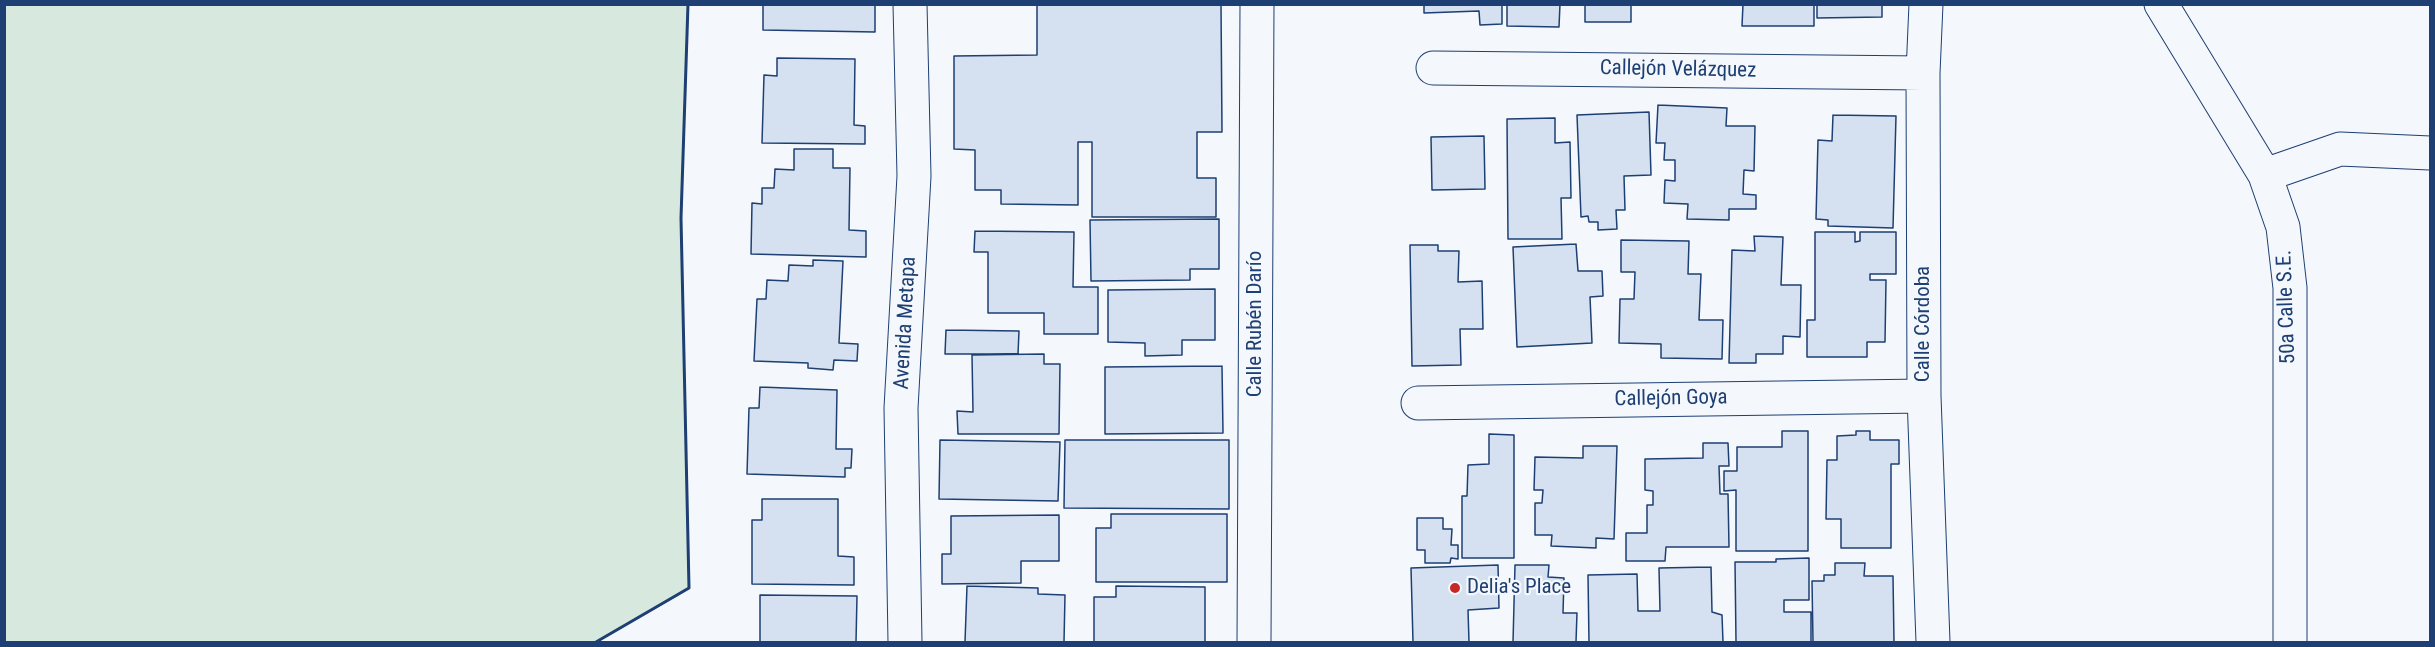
<!DOCTYPE html>
<meta charset="utf-8">
<style>
body{margin:0}
#map{position:relative;width:2435px;height:647px;overflow:hidden;background:#f4f7fb;font-family:"Roboto Condensed",sans-serif}
canvas{display:block}
.frame{position:absolute;inset:0;border:6px solid #1d3f73;pointer-events:none}
</style>
<div id="map">
<canvas width="2435" height="647"></canvas>
<div class="frame"></div>
</div>
<script>
const c = document.querySelector('canvas').getContext('2d');
c.lineJoin = 'round';
function paint(path, color) { c.fillStyle = color; c.fill(path, 'evenodd'); }
const toPath = rows => new Path2D(rows.map(r => 'M' + r).join(''));
function trace(path, color, width, dash) { c.strokeStyle = color; c.lineWidth = width; c.lineCap = dash ? 'butt' : 'round'; c.setLineDash(dash || []); c.stroke(path); }
function label(font, color, halo, rows, align = 'center') {
  c.font = font + ' "Roboto Condensed",sans-serif'; c.lineWidth = 4.5; c.setLineDash([]); c.textBaseline = 'middle'; c.strokeStyle = halo; c.fillStyle = color; for (const [text, x, y, turn = 0] of rows) {
    c.save(); c.translate(x, y); c.rotate((+turn || 0) * Math.PI / 180); c.textAlign = isNaN(turn) ? turn : align; if (halo) c.strokeText(text, 0, 0); c.fillText(text, 0, 0); c.restore();
  }
}
const green = toPath([
 [4,5,688,5,681,218,689,588,596,642,5,642,4,5]
]);
paint(green, '#d7e8df');
trace(green, '#687fa3', 1.5);
const building = toPath([
 [763,4,875,4,875,32,763,30,763,4],
 [1037,4,1221,4,1222,132,1197,132,1197,178,1216,178,1216,217,1092,217,1092,142,1078,142,1078,205,1001,204,1001,190,975,190,975,150,954,149,954,56,1037,55,1037,4],
 [1424,4,1502,4,1502,24,1480,25,1479,11,1424,13,1424,4],
 [1507,4,1560,4,1559,27,1507,26,1507,4],
 [1585,4,1631,4,1631,22,1585,22,1585,4],
 [1743,4,1814,4,1814,26,1742,26,1743,4],
 [1817,4,1882,4,1882,17,1817,18,1817,4],
 [777,58,855,59,854,125,865,126,865,144,762,143,764,75,777,76,777,58],
 [1658,105,1727,108,1726,126,1755,126,1754,171,1744,170,1743,194,1756,195,1756,209,1729,209,1729,220,1687,219,1688,204,1664,203,1665,180,1675,181,1675,160,1664,160,1665,143,1656,143,1658,105],
 [1649,112,1651,175,1624,176,1625,210,1616,210,1617,229,1598,230,1598,222,1589,222,1588,216,1581,217,1577,115,1649,112],
 [1833,115,1896,116,1893,228,1828,226,1828,220,1816,219,1818,140,1832,141,1833,115],
 [1555,118,1555,143,1570,142,1571,198,1561,198,1562,239,1508,239,1507,119,1555,118],
 [1484,136,1485,189,1432,190,1431,137,1484,136],
 [794,149,833,149,833,168,850,168,849,230,866,231,866,257,751,254,752,203,762,204,762,188,774,188,775,169,794,170,794,149],
 [1219,219,1219,269,1190,269,1190,280,1091,281,1090,220,1219,219],
 [975,231,1074,232,1073,287,1098,287,1098,334,1044,334,1044,313,988,313,988,252,974,252,975,231],
 [1815,232,1855,232,1855,242,1860,241,1860,232,1896,232,1896,274,1870,274,1870,280,1886,280,1885,342,1867,342,1867,357,1807,357,1807,320,1815,320,1815,232],
 [1754,236,1783,237,1781,285,1801,285,1800,337,1783,336,1783,354,1756,354,1756,363,1729,363,1732,250,1755,251,1754,236],
 [1621,240,1689,241,1688,274,1701,274,1699,320,1723,320,1722,359,1661,358,1661,344,1619,343,1620,299,1634,299,1635,272,1621,272,1621,240],
 [1576,244,1578,271,1602,271,1603,296,1590,297,1592,343,1517,347,1513,247,1576,244],
 [1410,245,1438,245,1438,251,1459,251,1458,282,1482,281,1483,329,1460,329,1461,365,1412,366,1410,245],
 [813,260,843,261,839,343,858,344,857,361,834,360,833,370,808,368,808,363,754,361,757,299,766,299,767,280,788,281,789,265,813,266,813,260],
 [1215,289,1215,340,1182,340,1182,355,1145,356,1145,343,1108,342,1108,290,1215,289],
 [946,330,1019,331,1018,354,945,354,946,330],
 [1044,354,1044,364,1060,364,1059,434,958,434,957,411,973,412,972,355,1044,354],
 [1222,366,1223,433,1105,434,1105,367,1222,366],
 [760,387,837,390,836,449,852,449,851,468,845,468,845,477,747,474,749,408,759,408,760,387],
 [1782,431,1808,431,1808,551,1736,551,1736,490,1724,491,1724,471,1737,471,1737,447,1782,447,1782,431],
 [1856,431,1870,431,1870,440,1899,440,1899,464,1891,464,1891,548,1841,548,1841,519,1826,519,1827,460,1837,460,1837,436,1856,435,1856,431],
 [1489,434,1514,435,1514,558,1462,558,1462,496,1467,496,1468,465,1489,464,1489,434],
 [940,440,1060,442,1058,501,939,499,940,440],
 [1065,440,1229,440,1229,509,1064,508,1065,440],
 [1703,443,1728,443,1729,466,1719,466,1720,494,1728,494,1729,547,1666,547,1665,561,1626,561,1626,533,1647,533,1647,505,1653,505,1653,491,1645,490,1645,459,1703,458,1703,443],
 [1583,446,1617,446,1614,539,1596,538,1596,548,1551,546,1552,535,1535,535,1535,503,1542,503,1543,490,1534,490,1535,457,1583,458,1583,446],
 [762,499,838,499,838,556,854,557,854,585,752,584,752,520,762,520,762,499],
 [1111,514,1227,514,1227,582,1096,582,1096,528,1111,528,1111,514],
 [1059,515,1059,561,1021,561,1021,583,942,584,942,554,951,554,951,516,1059,515],
 [1417,518,1443,518,1443,529,1452,529,1451,545,1458,545,1458,559,1451,558,1450,563,1425,563,1425,550,1417,550,1417,518],
 [1809,558,1809,600,1784,600,1784,612,1811,612,1811,642,1736,642,1735,562,1776,562,1776,559,1809,558],
 [1835,563,1865,563,1864,576,1893,576,1894,642,1813,642,1812,581,1824,581,1824,575,1835,575,1835,563],
 [1498,565,1499,608,1468,610,1469,642,1413,642,1411,568,1498,565],
 [1515,565,1549,565,1548,577,1564,578,1563,613,1577,613,1576,642,1513,642,1515,565],
 [1711,567,1712,612,1722,615,1723,642,1589,642,1588,575,1637,574,1638,611,1660,611,1659,568,1711,567],
 [967,586,1038,588,1038,594,1065,595,1064,642,965,642,967,586],
 [1116,586,1205,587,1205,642,1094,642,1094,597,1116,597,1116,586],
 [760,595,857,596,856,642,760,642,760,595]
]);
paint(building, '#d5e0f0');
trace(building, '#1d3f73', 1.5);
const minor = toPath([
 [1926,4,1923,73,1924,396,1933,642],
 [2161,4,2265,175,2283,227,2290,288,2290,642],
 [1433,68,1923,73],
 [2265,175,2340,149,2430,153],
 [1418,403,1924,396],
 [905,642,901,408,914,176,910,4],
 [1254,642,1257,4]
]);
trace(minor, '#1d3f73', 35);
trace(minor, '#f4f7fb', 33);
trace(toPath([
 [596,642,689,588,681,218,688,4]
]), '#1d3f73', 3);
for (const [x, y, r, color] of [
 [1455,588,6,"#c62828"]
]) { const dot = new Path2D(); dot.arc(x, y, r, 0, 2 * Math.PI); c.fillStyle = color; c.fill(dot); trace(dot, '#f4f7fb', 2); }
label('21px', '#1d3f73', '#f4f7fb', [
 ["Callejón Velázquez",1678,70,1],
 ["50a Calle S.E.",2287,307,-92],
 ["Avenida Metapa",906,323,-87],
 ["Calle Rubén Darío",1256,324,-90],
 ["Calle Córdoba",1924,324,-90],
 ["Callejón Goya",1671,399,-1]
]);
label('21px', '#1d3f73', '#f4f7fb', [
 ["Delia's Place",1467,588]
], 'left');
</script>
